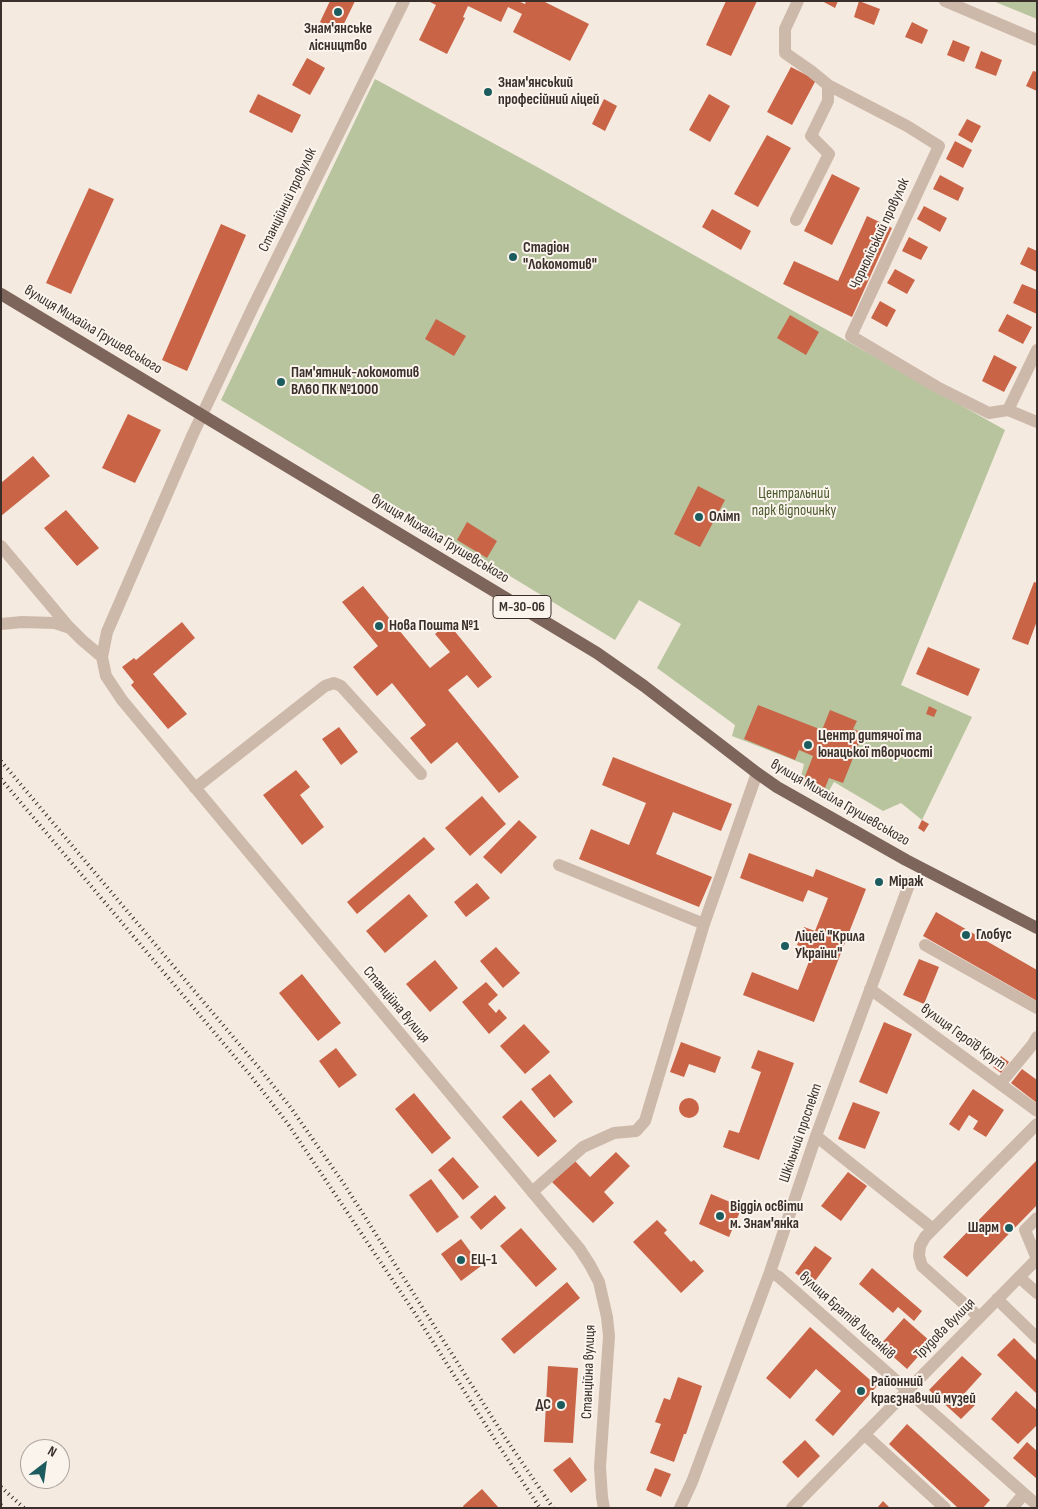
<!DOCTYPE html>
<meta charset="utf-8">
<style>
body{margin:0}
#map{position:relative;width:1038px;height:1509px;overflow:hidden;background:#f4eae0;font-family:"Sofia Sans Condensed",sans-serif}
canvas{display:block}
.frame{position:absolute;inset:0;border:2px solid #3a2f2a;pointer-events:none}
.north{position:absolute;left:20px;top:1439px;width:50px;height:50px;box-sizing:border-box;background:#fbf4ed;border:1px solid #aea59f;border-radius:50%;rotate:30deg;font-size:14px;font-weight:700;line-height:20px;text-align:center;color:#3a2f2a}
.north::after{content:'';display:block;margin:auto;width:18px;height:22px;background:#1d5c5e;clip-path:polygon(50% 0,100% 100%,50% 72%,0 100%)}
</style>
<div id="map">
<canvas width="1038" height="1509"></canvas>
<div class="frame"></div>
<div class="north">N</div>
</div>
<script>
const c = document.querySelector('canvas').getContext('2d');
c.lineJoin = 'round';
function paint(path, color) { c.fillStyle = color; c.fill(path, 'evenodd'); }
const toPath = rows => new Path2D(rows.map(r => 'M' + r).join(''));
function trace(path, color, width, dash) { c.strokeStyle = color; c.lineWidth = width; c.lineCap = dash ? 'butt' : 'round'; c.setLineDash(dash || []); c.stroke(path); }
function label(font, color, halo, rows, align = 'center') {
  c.font = font + ' "Sofia Sans Condensed",sans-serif'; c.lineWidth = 4; c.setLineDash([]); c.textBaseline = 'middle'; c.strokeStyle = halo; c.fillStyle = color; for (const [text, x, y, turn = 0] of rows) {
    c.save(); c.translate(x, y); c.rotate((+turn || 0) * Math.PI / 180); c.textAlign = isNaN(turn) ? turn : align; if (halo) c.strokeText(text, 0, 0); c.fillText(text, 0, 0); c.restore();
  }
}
paint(toPath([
 [993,1,1037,1,1037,19],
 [375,79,539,168,1005,430,901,685,972,717,922,820,901,803,883,811,834,782,825,798,799,785,804,764,732,736,735,725,657,668,681,624,639,600,615,640,221,400]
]), '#b8c49e');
paint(toPath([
 [330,1,355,1,340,32,320,22],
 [428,1,518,1,525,4,526,1,543,1,589,24,570,61,513,32,522,14,508,7,501,22,468,6,463,17,465,18,447,54,419,40,436,5],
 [726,1,757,1,731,56,706,45],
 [822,1,838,1,835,8],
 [859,1,880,9,874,25,854,17],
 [912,22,928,30,922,44,905,37],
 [953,40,970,47,964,62,947,55],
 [981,51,1002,60,996,76,975,68],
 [307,58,325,68,310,95,292,85],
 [791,67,816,80,792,125,767,112],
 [1033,71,1037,72,1037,91,1026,86],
 [258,94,301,115,292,133,249,112],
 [709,94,730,106,710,142,689,130],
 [604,99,617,106,605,131,592,124],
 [967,119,981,126,972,143,958,135],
 [767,135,791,148,758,207,734,194],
 [955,141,972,150,963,168,946,159],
 [832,174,860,188,832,245,804,231],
 [940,175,964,188,958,201,933,189],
 [89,188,114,199,71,294,46,283],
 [924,206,947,218,940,232,917,219],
 [712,209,751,231,741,250,702,227],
 [867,216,892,228,852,317,783,284,794,261,838,281],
 [221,224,246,235,187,371,162,360],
 [909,237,928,247,921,260,902,251],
 [1028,247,1037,251,1037,272,1020,264],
 [895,269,915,280,907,294,887,283],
 [1022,284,1037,290,1037,314,1013,303],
 [880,301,896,310,887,327,871,318],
 [1007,314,1032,327,1023,344,998,331],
 [790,315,819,332,806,355,777,338],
 [436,319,466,336,454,356,425,339],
 [994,355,1017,367,1004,392,982,381],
 [128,414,161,430,135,483,102,468],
 [33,456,50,476,1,516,1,483],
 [698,486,725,500,700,547,674,534],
 [66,510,99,548,77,566,44,528],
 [467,522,497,541,487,558,457,540],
 [1034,582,1037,583,1037,621,1028,645,1012,639],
 [363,586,430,668,450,652,435,634,448,623,492,677,478,688,467,675,448,690,519,777,499,793,457,742,431,764,410,738,426,725,392,683,377,696,353,667,378,646,342,602],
 [182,622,195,638,153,674,187,714,168,729,131,685,134,682,122,667,134,658,136,660],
 [928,647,980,669,968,696,916,674],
 [758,705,822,730,830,710,857,721,853,729,863,733,843,783,829,778,823,793,802,784,813,756,799,750,795,760,744,739],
 [929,706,937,710,934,717,926,714],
 [339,727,358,752,341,765,322,739],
 [613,757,732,804,721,831,673,812,656,854,712,877,699,907,579,859,591,829,629,845,646,803,602,785],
 [296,770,310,787,300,795,324,827,302,845,263,795],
 [482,796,506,824,470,856,445,828],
 [519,820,537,837,501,874,483,857],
 [922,820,929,824,924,832,918,828],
 [424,837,435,849,357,914,347,902],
 [749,853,813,877,816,869,866,889,814,1022,743,995,752,972,798,990,813,951,797,945,804,927,815,931,828,898,808,890,803,902,740,878],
 [477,883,490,898,466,917,454,902],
 [409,894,428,916,385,953,366,931],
 [936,912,1037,970,1037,1001,923,936],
 [496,947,520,973,503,988,480,961],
 [919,959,939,967,924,1004,903,995],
 [435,960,458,988,430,1012,406,984],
 [302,974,341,1023,318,1041,279,993],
 [486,982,498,995,488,1004,496,1013,499,1009,507,1018,489,1034,462,1002],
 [884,1022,912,1034,887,1094,859,1082],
 [524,1024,550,1052,525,1074,500,1046],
 [681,1042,721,1057,715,1073,689,1064,684,1077,670,1072],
 [336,1048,357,1075,339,1088,319,1061],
 [758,1050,794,1063,759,1160,723,1147,729,1130,739,1133,761,1072,751,1068],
 [1001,1056,1009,1062,1001,1073,993,1067],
 [1022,1069,1037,1080,1037,1103,1011,1083],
 [550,1074,573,1102,554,1118,531,1089],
 [973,1089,1004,1110,986,1137,973,1129,978,1121,969,1115,959,1131,949,1124],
 [414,1093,451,1138,432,1154,395,1109],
 '679 1108a10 10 0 1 1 20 0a10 10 0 1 1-20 0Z',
 [521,1100,557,1141,538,1157,502,1117],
 [853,1102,880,1112,865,1149,838,1139],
 [616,1152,630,1166,604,1192,614,1203,593,1223,552,1182,575,1161,590,1177],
 [453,1157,479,1187,463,1200,438,1170],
 [1037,1160,1037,1205,967,1277,943,1257],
 [848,1172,867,1186,841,1221,821,1206],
 [431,1179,459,1217,437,1233,409,1195],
 [711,1194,742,1207,729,1237,699,1224],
 [495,1195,506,1208,481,1230,470,1217],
 [657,1220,667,1230,664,1233,691,1262,694,1260,704,1271,681,1293,633,1242],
 [521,1228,557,1269,536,1287,500,1246],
 [461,1239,481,1266,461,1281,441,1254],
 [815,1246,832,1258,812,1285,795,1273],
 [872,1268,922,1311,914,1321,898,1307,893,1313,859,1284],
 [567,1282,580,1298,514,1354,501,1339],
 [904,1318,931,1342,907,1369,880,1345],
 [810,1327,877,1386,833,1436,815,1420,841,1391,816,1369,790,1399,766,1378],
 [1014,1338,1037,1361,1037,1394,997,1355],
 [962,1356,982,1374,963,1395,975,1405,961,1419,929,1390],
 [548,1366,578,1368,573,1443,544,1442],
 [678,1377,702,1386,686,1434,684,1434,674,1462,650,1453,661,1424,655,1422,664,1398,670,1400],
 [1016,1391,1037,1410,1037,1425,1018,1444,991,1419],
 [907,1424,990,1500,983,1508,958,1508,889,1444],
 [805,1440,820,1456,798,1478,782,1462],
 [1027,1442,1037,1451,1037,1479,1013,1458],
 [570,1457,587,1480,571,1493,553,1470],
 [655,1468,671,1474,661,1497,646,1490],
 [482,1489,499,1508,464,1508,463,1506],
 [883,1501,890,1508,877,1508]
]), '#ca6447');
trace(toPath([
 [798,1,785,29,785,53,811,71,828,85,907,126,939,146,851,336,937,387,989,413,1008,410,1037,422],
 [945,1,1037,40],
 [796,220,829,154,811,136,828,101,828,85],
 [1008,410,1037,350],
 [1,546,68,626],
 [1,624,22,622,55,623,70,628,82,640,102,657,106,676,122,700,579,1248,590,1265,599,1282,607,1317,609,1336,600,1467,602,1497,604,1508],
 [102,657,107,632,193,434,252,309,404,1],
 [195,788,325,686,334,683,341,686,421,774],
 [559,865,704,924],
 [925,945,1037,1008],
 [870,989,1037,1111],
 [1000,1084,1033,1044,1037,1037],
 [816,1136,933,1229],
 [532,1192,583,1147,614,1133,636,1131,645,1121,704,924,757,773],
 [1037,1259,1025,1230,1037,1218],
 [770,1272,779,1277,1037,1505],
 [1019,1277,1037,1293],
 [997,1299,1037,1338],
 [979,1317,922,1266,919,1256,920,1246,925,1237,1037,1124],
 [864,1434,945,1508],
 [680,1508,692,1482,770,1272,816,1136,910,882],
 [792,1508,1037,1259],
 [1012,1508,1024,1494]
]), '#cdb9aa', 12);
trace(toPath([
 [1,294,597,653,644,686,757,773,777,787,906,860,1037,928]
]), '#7d655b', 12);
trace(toPath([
 [1,761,260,1069,291,1108,344,1184,504,1436,553,1508],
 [1,779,251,1076,288,1124,414,1312,499,1446,540,1508],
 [1,1487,24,1508],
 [1,1505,5,1508]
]), '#3a2f2a', 4, [1, 4]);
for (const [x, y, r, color] of [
 [338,12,5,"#1d5c5e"],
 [488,92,5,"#1d5c5e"],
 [513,257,5,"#1d5c5e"],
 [281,382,5,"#1d5c5e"],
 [699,517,5,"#1d5c5e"],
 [379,626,5,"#1d5c5e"],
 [808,745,5,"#1d5c5e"],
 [879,882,5,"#1d5c5e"],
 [966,935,5,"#1d5c5e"],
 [785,946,5,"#1d5c5e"],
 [720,1216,5,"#1d5c5e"],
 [1009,1228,5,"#1d5c5e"],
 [461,1260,5,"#1d5c5e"],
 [861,1391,5,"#1d5c5e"],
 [561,1405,5,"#1d5c5e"]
]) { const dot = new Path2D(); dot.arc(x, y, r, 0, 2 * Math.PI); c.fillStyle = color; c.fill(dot); trace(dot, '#fbf4ed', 2); }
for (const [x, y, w] of [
 [522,607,58]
]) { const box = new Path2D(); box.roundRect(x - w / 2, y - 11.5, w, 23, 4); c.fillStyle = '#fbf4ed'; c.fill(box); trace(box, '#3a2f2a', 1); }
label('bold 14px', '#3a2f2a', null, [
 ["М-30-06",522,607]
]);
label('bold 15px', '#3a2f2a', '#fbf4ed', [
 ["Знам'янське",338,29,"center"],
 ["лісництво",338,46,"center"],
 ["Знам'янський",498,83],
 ["професійний ліцей",498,100],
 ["Стадіон",523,248],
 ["\"Локомотив\"",523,265],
 ["Пам'ятник-локомотив",291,373],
 ["ВЛ60 ПК №1000",291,390],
 ["Олімп",709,517],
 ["Нова Пошта №1",389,626],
 ["Центр дитячої та",818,736],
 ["юнацької творчості",818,753],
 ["Міраж",889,882],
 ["Глобус",976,935],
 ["Ліцей \"Крила",795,937],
 ["України\"",795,954],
 ["Відділ освіти",730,1207],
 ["м. Знам'янка",730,1224],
 ["Шарм",999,1228,"right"],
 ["ЕЦ-1",471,1260],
 ["Районний",871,1382],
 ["краєзнавчий музей",871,1399],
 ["ДС",551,1405,"right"]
], 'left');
label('15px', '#3a2f2a', '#fbf4ed', [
 ["Станційний провулок",288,200,-64],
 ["Чорноліський провулок",880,234,-65],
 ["вулиця Михайла Грушевського",93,330,31],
 ["вулиця Михайла Грушевського",440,539,31],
 ["вулиця Михайла Грушевського",840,803,30],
 ["Станційна вулиця",396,1005,50],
 ["вулиця Героїв Крут",963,1037,36],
 ["Шкільний проспект",801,1133,-71],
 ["вулиця Братів Лисенків",847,1316,42],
 ["Трудова вулиця",945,1329,-45],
 ["Станційна вулиця",589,1372,-88]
]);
label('15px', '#4b5a2d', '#fbf4ed', [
 ["Центральний",794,494],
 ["парк відпочинку",794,511]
]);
</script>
